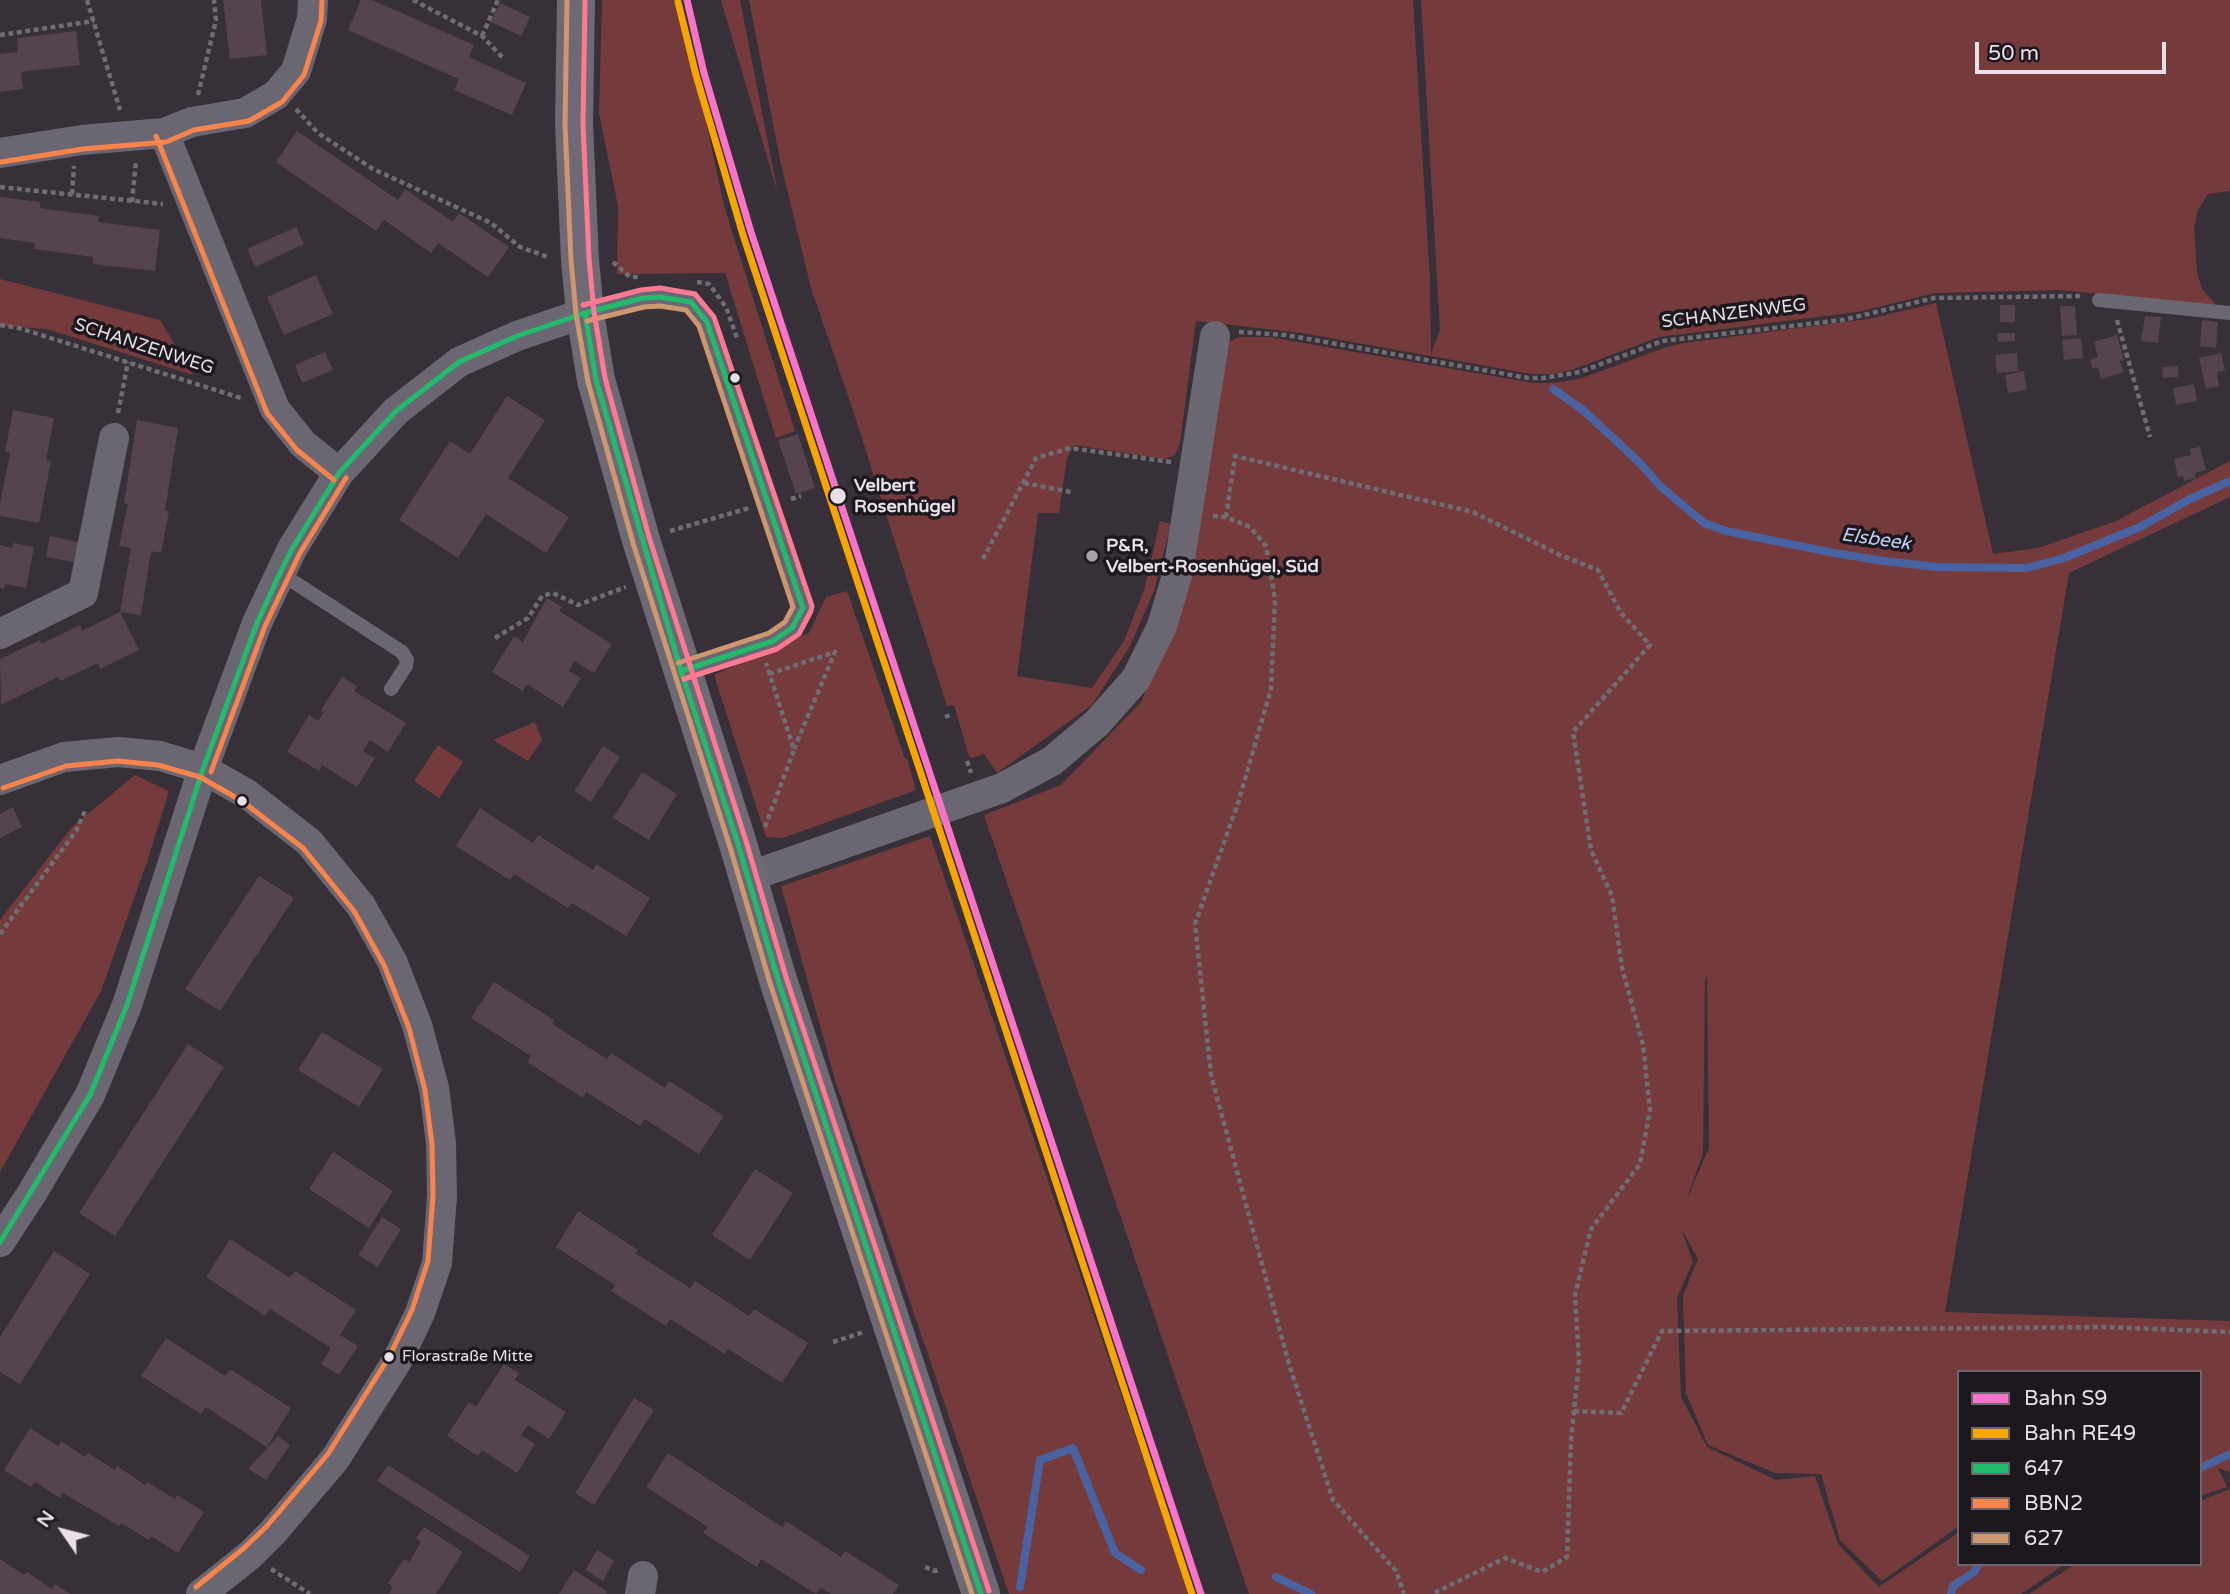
<!DOCTYPE html>
<meta charset="utf-8">
<style>
body{margin:0}
#map{position:relative;width:2230px;height:1594px;overflow:hidden;background:#373038;font-family:"Varela Round",sans-serif}
canvas{display:block}
.legend{position:absolute;left:1957px;top:1370px;width:245px;height:196px;box-sizing:border-box;background:#1d171e;border:2px solid #6e676f;margin:0;padding:9px 12px;list-style:none;font-size:21px;color:#e8dfe9}
.legend li{display:flex;align-items:center;gap:14px;height:35px}
.legend b{width:35px;border:2px solid #6e676f}
.north{position:absolute;left:28px;top:1496px;width:70px;height:70px;-webkit-text-stroke:5px #1d171e;paint-order:stroke;rotate:305deg;font-size:19px;font-weight:700;line-height:28px;text-align:center;color:#e8dfe9}
.north::after{content:'';display:block;margin:auto;width:24px;height:32px;background:#e8dfe9;clip-path:polygon(50% 0,100% 100%,50% 72%,0 100%)}
.scale{position:absolute;left:1975px;top:42px;width:191px;height:32px;box-sizing:border-box;border:4px solid #e8dfe9;border-top:0;padding-left:9px;font-size:21px;line-height:24px;white-space:nowrap;color:#e8dfe9;-webkit-text-stroke:5px #1d171e;paint-order:stroke}
</style>
<div id="map">
<canvas width="2230" height="1594"></canvas>
<ul class="legend">
<li><b style="height:9px;background:#f973c9"></b>Bahn S9</li>
<li><b style="height:9px;background:#f7a600"></b>Bahn RE49</li>
<li><b style="height:9px;background:#20bc6c"></b>647</li>
<li><b style="height:9px;background:#f8844c"></b>BBN2</li>
<li><b style="height:9px;background:#cd976f"></b>627</li>
</ul>
<div class="north">N</div>
<div class="scale">50 m</div>
</div>
<script>
const c = document.querySelector('canvas').getContext('2d');
c.lineJoin = 'round';
function paint(path, color) { c.fillStyle = color; c.fill(path, 'evenodd'); }
const toPath = rows => new Path2D(rows.map(r => 'M' + r).join(''));
function trace(path, color, width, dash) { c.strokeStyle = color; c.lineWidth = width; c.lineCap = dash ? 'butt' : 'round'; c.setLineDash(dash || []); c.stroke(path); }
function label(font, color, halo, rows, align = 'center') {
  c.font = font + ' "Varela Round",sans-serif'; c.lineWidth = 7; c.setLineDash([]); c.textBaseline = 'middle'; c.strokeStyle = halo; c.fillStyle = color; for (const [text, x, y, turn = 0] of rows) {
    c.save(); c.translate(x, y); c.rotate((+turn || 0) * Math.PI / 180); c.textAlign = isNaN(turn) ? turn : align; if (halo) c.strokeText(text, 0, 0); c.fillText(text, 0, 0); c.restore();
  }
}
paint(toPath([
 [602,0,680,0,724,206,795,431,776,438,725,273,617,274,618,206,599,113],
 [721,0,740,0,778,194],
 [749,0,1413,0,1430,282,1431,354,1440,330,1421,0,2230,0,2230,191,2208,194,2198,210,2194,226,2197,273,2202,289,2216,305,2059,290,1935,293,1857,312,1659,337,1571,370,1553,374,1531,374,1302,333,1196,321,1180,443,1175,455,1165,459,1074,445,1067,458,1059,513,1038,513,1017,676,1092,688,1124,641,1144,590,1160,521,1171,524,1154,591,1130,646,1092,705,997,773,984,754,972,758,969,756,954,705,947,706,853,410,811,288,780,160],
 [0,279,160,320,193,375,47,329,0,326],
 [1936,303,1993,554,2038,548,2116,521,2230,461,2230,497,2069,573,1945,1312,2230,1321,2230,1472,2218,1468,2227,1487,2200,1496,2200,1372,1959,1372,1959,1526,1882,1581,1840,1540,1821,1474,1775,1473,1708,1445,1686,1393,1683,1296,1698,1259,1681,1228,1693,1262,1677,1297,1681,1397,1707,1447,1776,1480,1815,1476,1838,1544,1879,1587,1959,1532,1959,1564,2065,1564,2021,1594,1249,1594,984,815,1061,785,1142,701,1196,543,1227,343,1239,337,1269,337,1533,383,1553,383,1579,379,1664,348,1683,343,1868,319],
 [1707,973,1709,1148,1686,1201,1703,1153,1705,981],
 [847,591,905,759,907,758,916,790,783,838,766,837,714,675,809,633,826,597],
 [535,722,542,740,528,761,493,740],
 [438,745,463,762,439,798,414,781],
 [135,775,169,791,148,859,101,991,0,1172,0,920,72,827],
 [930,836,1175,1552,1190,1594,1009,1594,836,1083,781,886],
 [2230,1489,2230,1594,2029,1594,2075,1564,2200,1564,2200,1501]
]), '#753b3c');
trace(toPath([
 [1553,389,1583,410,1640,463,1659,485,1704,523,1726,531,1834,553,1884,561,1937,567,2027,568,2064,558,2140,527,2190,499,2230,481],
 [2200,1468,2230,1454],
 [1276,1577,1311,1594],
 [1020,1587,1040,1460,1073,1448,1115,1553,1141,1570],
 [1951,1594,1953,1586,1974,1572,1979,1564]
]), '#4963a2', 8);
paint(toPath([
 [223,0,261,0,267,55,230,59],
 [361,0,372,0,474,45,469,57,526,83,512,115,454,90,459,79,348,30],
 [500,3,530,17,521,36,491,22],
 [76,31,80,65,21,72,23,89,0,92,0,54,18,52,17,38],
 [297,131,398,200,405,189,453,222,459,213,509,247,488,277,438,243,431,253,384,220,376,231,276,162],
 [0,197,40,202,40,208,99,216,98,222,160,230,155,271,93,264,93,257,34,249,35,243,0,238],
 [296,227,304,244,255,267,247,249],
 [316,275,333,314,284,335,267,297],
 [2000,305,2015,305,2015,322,2000,322],
 [2060,306,2075,306,2077,335,2062,336],
 [2145,316,2161,317,2158,343,2141,341],
 [2202,320,2218,322,2216,348,2200,346],
 [1997,333,2015,333,2015,341,1998,342],
 [2117,335,2124,360,2120,361,2124,372,2101,379,2098,367,2093,369,2090,360,2098,357,2094,342],
 [2081,338,2083,358,2064,360,2062,340],
 [325,352,333,370,302,383,295,365],
 [2017,353,2018,371,1997,373,1995,355],
 [2221,353,2225,370,2217,372,2219,386,2206,389,2199,358],
 [2178,366,2178,377,2163,378,2162,367],
 [2024,371,2027,390,2008,393,2005,375],
 [2194,384,2197,401,2176,405,2173,388],
 [507,396,545,420,508,478,569,517,546,553,486,514,458,558,399,520,450,441,470,454],
 [13,410,54,418,46,460,51,461,39,523,0,516,0,503,10,453,5,452],
 [137,420,178,428,165,511,169,511,161,553,151,551,141,615,120,612,131,548,119,546,128,504,124,503],
 [798,434,815,488,796,494,778,440],
 [2200,447,2206,470,2195,473,2196,478,2184,481,2183,476,2178,477,2174,459,2191,455,2190,449],
 [50,536,82,543,78,563,46,557],
 [13,543,34,547,26,588,5,584,4,589,0,588,0,545,12,548],
 [547,598,562,607,559,611,612,644,594,673,574,661,569,671,581,678,563,707,527,684,523,691,492,672,514,636,523,642],
 [120,612,139,650,100,669,98,663,60,681,58,677,1,705,0,659,40,640,41,644,80,625,82,631],
 [342,677,357,686,354,691,406,723,388,752,370,740,363,751,375,758,357,787,322,765,319,771,287,752,309,715,318,721,324,712,321,710],
 [603,746,620,757,591,802,574,791],
 [642,772,677,794,649,840,613,818],
 [13,807,22,827,0,838,0,814],
 [480,808,533,843,538,835,593,870,596,864,650,898,626,936,572,903,568,908,514,874,510,880,456,846],
 [259,876,294,898,220,1011,185,989],
 [494,982,554,1020,552,1024,607,1059,611,1053,665,1088,669,1081,724,1116,699,1154,645,1119,640,1126,586,1092,583,1098,527,1062,531,1056,471,1018],
 [322,1032,383,1069,359,1107,298,1070],
 [188,1044,224,1067,115,1236,79,1213],
 [333,1152,393,1191,369,1228,309,1189],
 [755,1169,793,1193,750,1260,712,1235],
 [578,1211,638,1250,635,1253,690,1288,695,1281,749,1316,754,1309,808,1343,782,1383,728,1349,725,1354,670,1319,666,1326,611,1291,615,1285,556,1247],
 [382,1217,401,1229,378,1267,358,1255],
 [230,1239,290,1278,295,1271,356,1310,340,1335,358,1346,339,1375,321,1364,331,1348,270,1309,265,1316,206,1277],
 [54,1251,90,1274,20,1384,0,1372,0,1337],
 [166,1338,225,1376,230,1369,291,1408,267,1447,206,1407,201,1414,141,1376],
 [504,1364,519,1373,515,1380,566,1412,549,1439,528,1425,521,1435,535,1444,517,1473,482,1450,478,1456,447,1436,469,1402,476,1407],
 [634,1398,654,1410,594,1505,575,1493],
 [30,1428,58,1446,61,1441,85,1457,88,1453,115,1470,117,1466,145,1485,147,1482,175,1499,177,1495,204,1512,178,1553,151,1536,149,1540,121,1523,119,1526,63,1493,60,1498,35,1482,31,1487,4,1470],
 [278,1436,290,1445,266,1480,248,1469],
 [668,1453,782,1527,786,1521,841,1557,845,1551,899,1585,893,1594,831,1594,821,1588,816,1594,761,1559,757,1567,703,1533,708,1527,646,1487],
 [388,1465,530,1556,520,1572,377,1481],
 [424,1527,463,1552,436,1594,389,1594,393,1587,388,1583,404,1559,409,1562,421,1542,416,1538],
 [597,1550,614,1561,603,1581,585,1570],
 [0,1559,24,1575,27,1572,52,1589,55,1584,70,1594,0,1594],
 [574,1570,608,1592,606,1594,559,1594]
]), '#55434e');
trace(toPath([
 [87,0,120,110],
 [413,0,482,36,503,58],
 [0,35,94,21],
 [482,36,498,0],
 [198,95,216,20,214,0],
 [296,109,318,133,373,169,491,223,520,247,548,257],
 [0,187,163,204],
 [72,194,74,166],
 [132,202,136,160],
 [613,262,630,277,640,277],
 [697,282,709,284,726,307,737,338],
 [2117,320,2150,437],
 [0,325,19,328,241,398],
 [1239,332,1286,335,1528,378,1543,378,1580,372,1662,341,1843,320,1934,298,2081,296],
 [118,413,128,362],
 [1024,483,1071,492],
 [791,499,801,496],
 [1213,516,1226,517,1250,527,1266,546,1275,599,1271,689,1238,803,1195,924,1211,1075,1289,1364,1333,1500,1396,1571,1404,1594],
 [1226,517,1235,456,1473,512,1560,555,1598,570,1621,613,1650,645,1573,732,1591,850,1612,896,1622,968,1643,1045,1650,1110,1640,1164,1591,1229,1575,1295,1579,1362,1571,1440,1567,1557,1542,1572,1505,1558,1432,1594],
 [670,531,749,508],
 [983,559,1036,458,1070,448,1171,462],
 [495,638,528,618,542,596,553,593,578,605,626,587],
 [769,674,835,652,794,749],
 [945,717,953,714],
 [967,761,971,773],
 [765,827,794,750,766,663],
 [0,934,76,831,86,809],
 [833,1342,864,1332],
 [1574,1411,1621,1413,1662,1331,2105,1327,2230,1332],
 [925,1567,935,1571,941,1569],
 [271,1569,310,1594]
]), '#706c74', 4.5, [5, 3.5]);
trace(toPath([
 [2099,300,2230,313],
 [587,312,643,298,660,297,691,302,707,322,803,608,792,628,773,641,683,671],
 [280,573,402,652,407,660,406,666,391,689]
]), '#6b6772', 14);
trace(toPath([
 [164,133,275,409,303,444,339,473],
 [0,153,82,140,164,133,192,122,245,113,276,95,296,71,312,19,313,0],
 [0,634,83,593,114,438],
 [0,780,64,757,118,752,160,756,203,769,247,794,309,842,361,906,392,961,417,1025,434,1088,441,1143,442,1196,437,1263,420,1313,397,1361,335,1459,273,1532,250,1555,201,1594],
 [748,877,1002,788,1052,761,1097,723,1136,679,1162,626,1178,572,1215,336],
 [0,1242,32,1193,90,1095,127,1005,203,769,257,623,292,549,339,473,396,411,459,362,517,336,585,313],
 [640,1594,643,1576]
]), '#6b6772', 30);
trace(toPath([
 [576,0,574,124,580,260,585,313,596,380,641,540,738,844,778,980,981,1594]
]), '#6e6974', 38);
trace(toPath([
 [585,313,596,380,681,671,738,844,778,980,981,1594],
 [0,1242,90,1095,127,1005,203,769,257,623,280,573,292,549,339,473,396,411,459,362,517,336,585,313,643,298,660,297,691,302,707,322,803,608,792,628,773,641,681,671]
]), '#20bc6c', 5);
trace(toPath([
 [156,136,267,413,297,450,334,480],
 [1,162,83,149,166,142,194,130,249,121,282,102,304,75,321,21,322,0],
 [211,772,265,626,300,553,346,478],
 [3,788,66,766,118,761,158,765,200,777,242,801,303,848,354,911,384,965,409,1028,425,1090,432,1144,433,1196,428,1261,412,1310,389,1357,328,1454,267,1526,244,1548,196,1587]
]), '#f8844c', 5);
trace(toPath([
 [567,0,565,124,571,260,576,314,588,382,633,543,730,847,770,983,972,1594],
 [587,321,644,307,660,306,686,310,699,326,793,607,785,622,769,633,678,663]
]), '#cd976f', 5);
trace(toPath([
 [585,0,583,124,589,259,594,312,605,378,649,537,746,841,786,977,989,1591],
 [583,305,641,290,660,288,695,294,714,317,812,606,811,611,799,634,777,649,684,679]
]), '#fe7a93', 5);
trace(toPath([
 [687,0,704,73,751,232,1201,1594]
]), '#f973c9', 7);
trace(toPath([
 [678,2,696,75,743,235,1192,1594]
]), '#f7a600', 7);
for (const [x, y, r, color] of [
 [735,378,6,"#e8dfe9"],
 [838,496,9,"#e8dfe9"],
 [1092,556,7,"#aaa2ab"],
 [242,801,6,"#e8dfe9"],
 [389,1357,6,"#e8dfe9"]
]) { const dot = new Path2D(); dot.arc(x, y, r, 0, 2 * Math.PI); c.fillStyle = color; c.fill(dot); trace(dot, '#1d171e', 2.5); }
label('16px', '#e8dfe9', '#1d171e', [
 ["Florastraße Mitte",402,1357]
], 'left');
label('18px', '#e8dfe9', '#1d171e', [
 ["SCHANZENWEG",1734,314,-7],
 ["SCHANZENWEG",144,347,18]
]);
label('bold 18px', '#e8dfe9', '#1d171e', [
 ["Velbert",854,486],
 ["Rosenhügel",854,507]
], 'left');
label('bold 18px', '#e8dfe9', '#1d171e', [
 ["P&R,",1106,546],
 ["Velbert-Rosenhügel, Süd",1106,567]
], 'left');
label('italic 19px', '#bfd1f7', '#1d171e', [
 ["Elsbeek",1876,540,8]
]);
</script>
